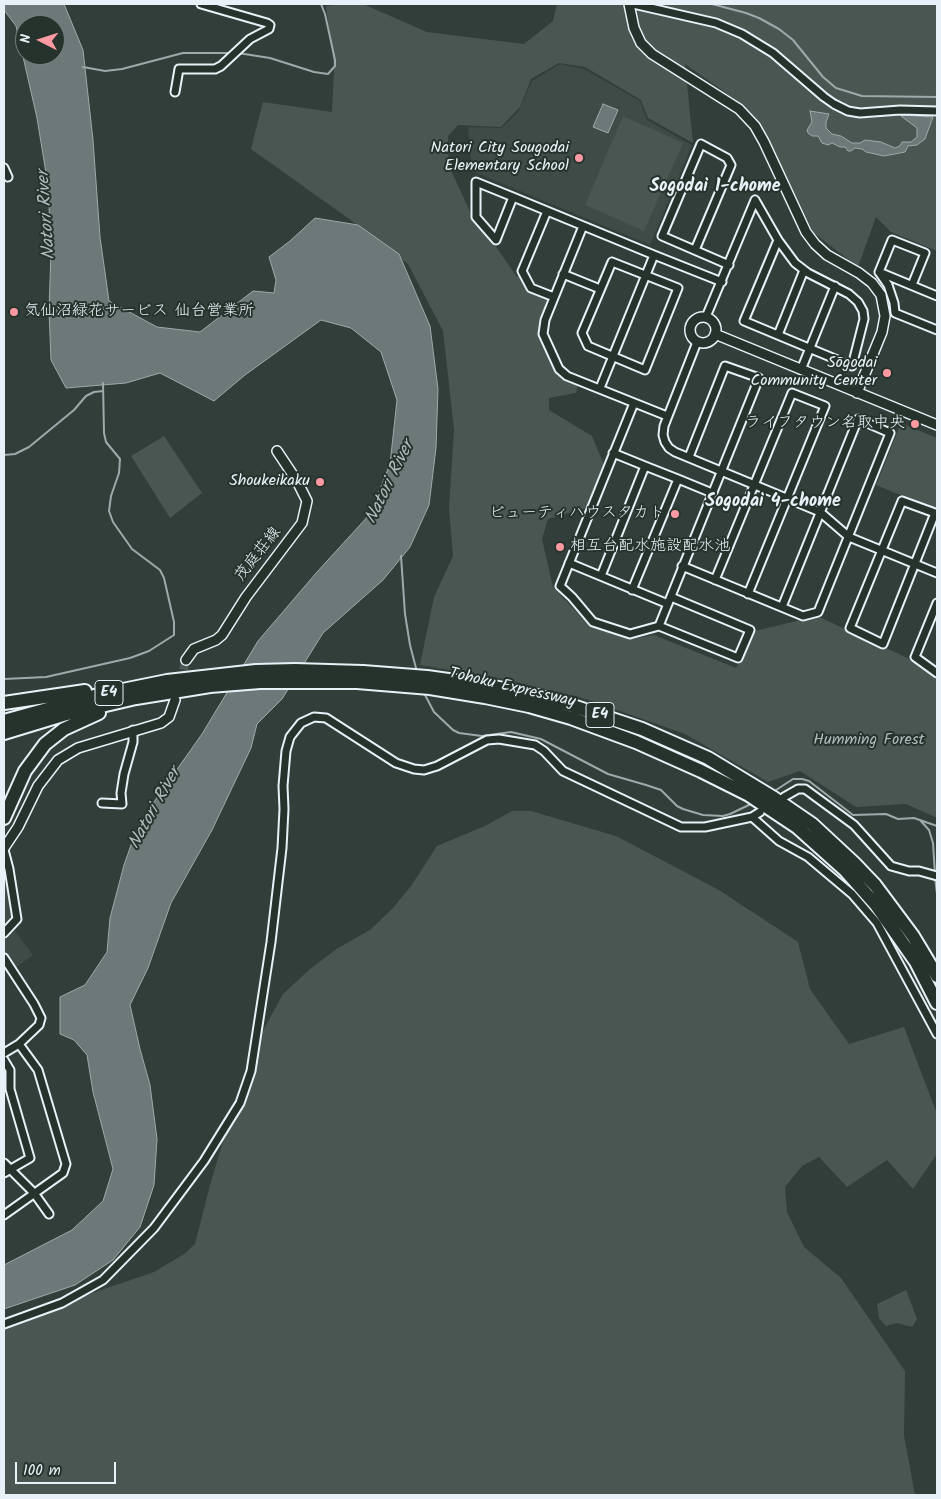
<!DOCTYPE html>
<meta charset="utf-8">
<style>
body{margin:0}
#map{position:relative;width:941px;height:1499px;overflow:hidden;background:#323e39;font-family:Kalam,sans-serif}
canvas{display:block}
.frame{position:absolute;inset:0;border:5px solid #e8f1f8;pointer-events:none}
.north{position:absolute;left:15px;top:15px;width:50px;height:50px;box-sizing:border-box;background:#26332d;border:1px solid #747f7e;border-radius:50%;rotate:275deg;font-size:14px;font-weight:700;line-height:20px;text-align:center;color:#e8f1f8}
.north::after{content:'';display:block;margin:auto;width:18px;height:22px;background:#ff9aa2;clip-path:polygon(50% 0,100% 100%,50% 72%,0 100%)}
.scale{position:absolute;left:15px;top:1462px;width:101px;height:22px;box-sizing:border-box;border:2px solid #e8f1f8;border-top:0;padding-left:6px;font-size:15px;line-height:18px;white-space:nowrap;color:#e8f1f8;-webkit-text-stroke:4px #26332d;paint-order:stroke}
</style>
<div id="map">
<canvas width="941" height="1499"></canvas>
<div class="frame"></div>
<div class="north">N</div>
<div class="scale">100 m</div>
</div>
<script>
const c = document.querySelector('canvas').getContext('2d');
c.lineJoin = 'round';
function paint(path, color) { c.fillStyle = color; c.fill(path, 'evenodd'); }
const toPath = rows => new Path2D(rows.map(r => 'M' + r).join(''));
function trace(path, color, width, dash) { c.strokeStyle = color; c.lineWidth = width; c.lineCap = dash ? 'butt' : 'round'; c.setLineDash(dash || []); c.stroke(path); }
function label(font, color, halo, rows, align = 'center') {
  c.font = font + ' Kalam,"Klee One",sans-serif'; c.lineWidth = 4; c.setLineDash([]); c.textBaseline = 'middle'; c.strokeStyle = halo; c.fillStyle = color; for (const [text, x, y, turn = 0] of rows) {
    c.save(); c.translate(x, y); c.rotate((+turn || 0) * Math.PI / 180); c.textAlign = isNaN(turn) ? turn : align; if (halo) c.strokeText(text, 0, 0); c.fillText(text, 0, 0); c.restore();
  }
}
paint(toPath([
 [560,64,584,69,640,101,647,120,692,145,650,245,472,171,468,127,502,128,518,112,532,81],
 [4,865,12,918,8,927,4,929],
 [15,931,33,955,14,969,4,955,4,939]
]), '#3f4b46');
paint(toPath([
 [345,4,363,4,427,32,524,44,553,21,557,4,937,4,937,251,891,232,876,217,858,267,814,233,770,143,743,105,685,64,693,143,648,118,641,100,585,67,559,63,531,79,520,107,501,127,458,125,448,136,449,166,472,216,490,238,517,277,520,273,529,291,546,297,548,303,539,327,543,341,558,374,578,385,576,393,549,398,549,410,592,436,604,465,586,508,548,519,542,539,553,587,591,627,633,639,654,635,736,668,755,631,817,616,912,660,937,679,937,818,906,804,856,807,800,771,768,782,685,734,586,699,499,678,420,665,434,597,453,556,449,508,454,430,443,331,408,264,352,221,251,149,263,102,332,112,334,68,326,6],
 [623,116,683,143,644,231,585,205],
 [901,423,937,438,937,510,876,485],
 [164,436,202,493,170,518,131,456],
 [512,811,531,811,616,836,719,890,798,942,810,989,849,1044,904,1027,937,1114,937,1154,913,1189,887,1160,847,1187,819,1157,802,1166,785,1187,787,1212,804,1247,841,1278,905,1371,904,1435,915,1495,4,1495,4,1323,154,1272,184,1254,195,1244,210,1185,232,1111,260,1036,283,994,310,969,338,948,370,930,393,908,411,886,437,846,485,826],
 [906,1290,917,1319,912,1327,897,1323,886,1326,879,1318,877,1304]
]), '#495651');
const water = toPath([
 [4,4,64,4,83,50,93,140,100,237,109,301,157,327,200,332,253,291,274,293,276,280,269,257,290,241,315,218,358,225,399,254,430,326,438,389,436,448,429,505,410,547,383,580,323,633,282,699,257,724,251,748,212,830,171,903,148,968,130,1005,140,1049,150,1085,157,1139,154,1185,140,1227,113,1260,75,1285,4,1309,4,1265,72,1230,103,1201,113,1169,93,1092,87,1055,74,1040,60,1034,60,997,85,985,107,952,110,918,124,865,136,831,149,809,202,734,258,641,317,572,370,514,390,464,397,400,381,352,351,328,321,320,245,375,214,401,160,373,126,383,66,388,51,360,49,310,51,252,48,185,37,118,16,26,4,10,4,4],
 [25,25,55,25,55,55,25,55,25,25],
 [603,104,618,110,608,133,593,127,603,104],
 [810,111,829,114,826,122,826,128,832,134,841,136,852,143,860,143,865,140,881,142,895,148,900,146,902,142,911,142,917,137,917,128,901,116,902,115,933,117,925,139,917,145,908,146,905,152,884,156,866,152,862,149,855,148,851,151,848,151,845,147,840,147,832,143,828,145,822,143,818,136,812,136,808,133,807,130,812,122,810,111]
]);
paint(water, '#6d7978');
trace(water, '#9ea9ab', 1);
trace(toPath([
 [712,4,746,13,759,18,779,29,793,40,823,77,836,88,862,96,937,97],
 [238,53,270,58,314,72,328,74,335,66,335,60,325,14,321,4],
 [83,67,105,71,122,69,183,53,230,53],
 [4,455,15,454,29,447,74,410,86,396,94,392,103,391],
 [401,556,405,614,410,645,417,672],
 [4,679,46,677,130,658,149,651,174,635,174,622,164,578,160,570,132,549,113,522,109,511,111,496,119,473,120,459,106,442,104,433,103,383],
 [424,693,434,712,453,730,459,733,482,736,511,732,541,739,608,774,646,785,661,790,677,806,683,809,703,815,723,816,730,814,753,803],
 [773,792,793,779,802,779,809,781,853,815,886,814,898,819,914,818,937,826],
 [920,820,929,830,933,843,935,874],
 [935,878,937,894]
]), '#9ea9ab', 2);
trace(toPath([
 [180,683,186,660]
]), '#4d5956', 9, [9, 4.5]);
const minor = toPath([
 [633,4,716,23,742,34,773,53,824,97,834,104,848,111,860,113,900,110,937,111],
 [175,92,179,69,215,69,221,66,250,39,269,29,270,25,267,23,201,4],
 [4,168,8,177],
 [513,197,496,240,476,217,476,182,513,197,654,255,722,282],
 [755,200,778,240,795,263,808,273,849,294,858,302,863,311,864,319,852,366,744,321,778,240],
 [547,211,522,271,531,288,554,297],
 [583,226,545,320,543,334,559,369,567,376,667,416],
 [695,250,731,165,727,158,701,144,662,236,729,265],
 [612,262,678,288,645,370,588,346,582,333,612,262],
 [879,272,892,240,925,253,912,285],
 [563,274,600,289],
 [937,296,879,272,888,285,894,303,895,313,937,330],
 [706,317,755,200],
 [778,335,804,270],
 [697,342,664,426,663,435,665,442,669,448,675,452,820,512,849,537,937,573],
 [801,370,835,286],
 [600,388,654,255],
 [634,403,560,586,572,597,593,622,630,634,659,626,738,658,750,630,671,597],
 [613,453,645,466],
 [678,479,712,493],
 [902,501,935,513,883,644,850,628,902,501],
 [569,563,668,604],
 [682,566,803,616,818,612,890,433,858,419,782,607],
 [601,576,645,466,678,479,632,590],
 [715,580,792,393,825,406,748,594],
 [937,603,915,657,937,673],
 [659,626,759,378,725,366,689,457],
 [784,797,798,789,805,789,854,825,891,866,909,871,919,871,937,876],
 [102,803,122,804,121,793,124,774,133,742,133,730],
 [752,817,779,841,808,857,852,894,877,923,937,1034],
 [4,850,9,869,17,919,4,933],
 [4,958,34,1004,41,1018,39,1025,19,1044,4,1053],
 [4,1060,10,1070,10,1089,30,1158,4,1173],
 [4,1163,34,1193,49,1214],
 [4,1215,63,1173,66,1164,38,1070,19,1044],
 [4,1324,62,1303,103,1280,154,1228,204,1161,240,1103,251,1071,271,942,282,848,284,809,283,786,286,751,290,737,301,723,314,717,326,718,396,763,414,769,424,770,437,766,487,740,499,739,535,745,544,751,563,771,681,827,705,827,752,817,760,812]
]);
const tertiary = toPath([
 [629,4,634,28,641,43,652,54,739,109,755,126,764,142,806,232,815,244,827,255,859,273,872,283,881,295,885,316,882,332,857,393],
 '690 330a13 13 0 1 1 26 0a13 13 0 1 1-26 0Z',
 [715,334,937,425],
 [186,660,194,649,216,640,222,635,246,597,302,523,307,501,297,481,277,451],
 [4,848,18,827,38,786,58,760,78,748,161,723,169,717,175,700]
]);
const motorway = toPath([
 [4,703,85,691],
 [4,721,98,695,167,681,256,671,295,670,363,672,427,677,484,685,533,695,573,706,642,729,708,758,774,798,812,824,854,863,875,885,913,936,937,976],
 [4,733,63,715,136,698,210,686,260,682,357,682,430,688,485,697,529,706,571,718,636,742,701,771,749,795,797,827,845,870,876,905,916,962,937,1003],
 [4,818,25,771,45,744,64,729,99,713]
]);
trace(minor, '#e8f1f8', 11);
trace(tertiary, '#e8f1f8', 12);
trace(motorway, '#e8f1f8', 16);
trace(minor, '#26332d', 7);
trace(tertiary, '#26332d', 9);
trace(motorway, '#26332d', 12);
for (const [x, y, r, color] of [
 [579,158,5,"#ff9aa2"],
 [14,312,5,"#ff9aa2"],
 [887,373,5,"#ff9aa2"],
 [915,424,5,"#ff9aa2"],
 [320,482,5,"#ff9aa2"],
 [675,514,5,"#ff9aa2"],
 [560,547,5,"#ff9aa2"]
]) { const dot = new Path2D(); dot.arc(x, y, r, 0, 2 * Math.PI); c.fillStyle = color; c.fill(dot); trace(dot, '#26332d', 2); }
for (const [x, y, w] of [
 [109,693,28],
 [600,715,28]
]) { const box = new Path2D(); box.roundRect(x - w / 2, y - 12.5, w, 25, 4); c.fillStyle = '#26332d'; c.fill(box); trace(box, '#e8f1f8', 1); }
label('bold 15px', '#e8f1f8', null, [
 ["E4",109,693],
 ["E4",600,715]
]);
label('16px', '#e8f1f8', '#26332d', [
 ["Natori City Sougodai",569,149],
 ["Elementary School",569,167],
 ["気仙沼緑花サービス 仙台営業所",24,312,"left"],
 ["Sōgodai",877,364],
 ["Community Center",877,382],
 ["ライフタウン名取中央",905,424],
 ["Shoukeikaku",310,482],
 ["ビューティハウスタカト",665,514],
 ["相互台配水施設配水池",570,547,"left"]
], 'right');
label('16px', '#e8f1f8', '#26332d', [
 ["茂庭荘線",259,555,-52],
 ["Tohoku Expressway",512,689,13]
]);
label('16px', '#b0bbbe', '#26332d', [
 ["Humming Forest",869,741]
]);
label('bold 18px', '#e8f1f8', '#26332d', [
 ["Sogodai 1-chome",715,188],
 ["Sogodai 4-chome",773,503]
]);
label('italic 18px', '#b1bbbe', '#26332d', [
 ["Natori River",48,215,-94],
 ["Natori River",391,483,-64],
 ["Natori River",156,809,-61]
]);
</script>
